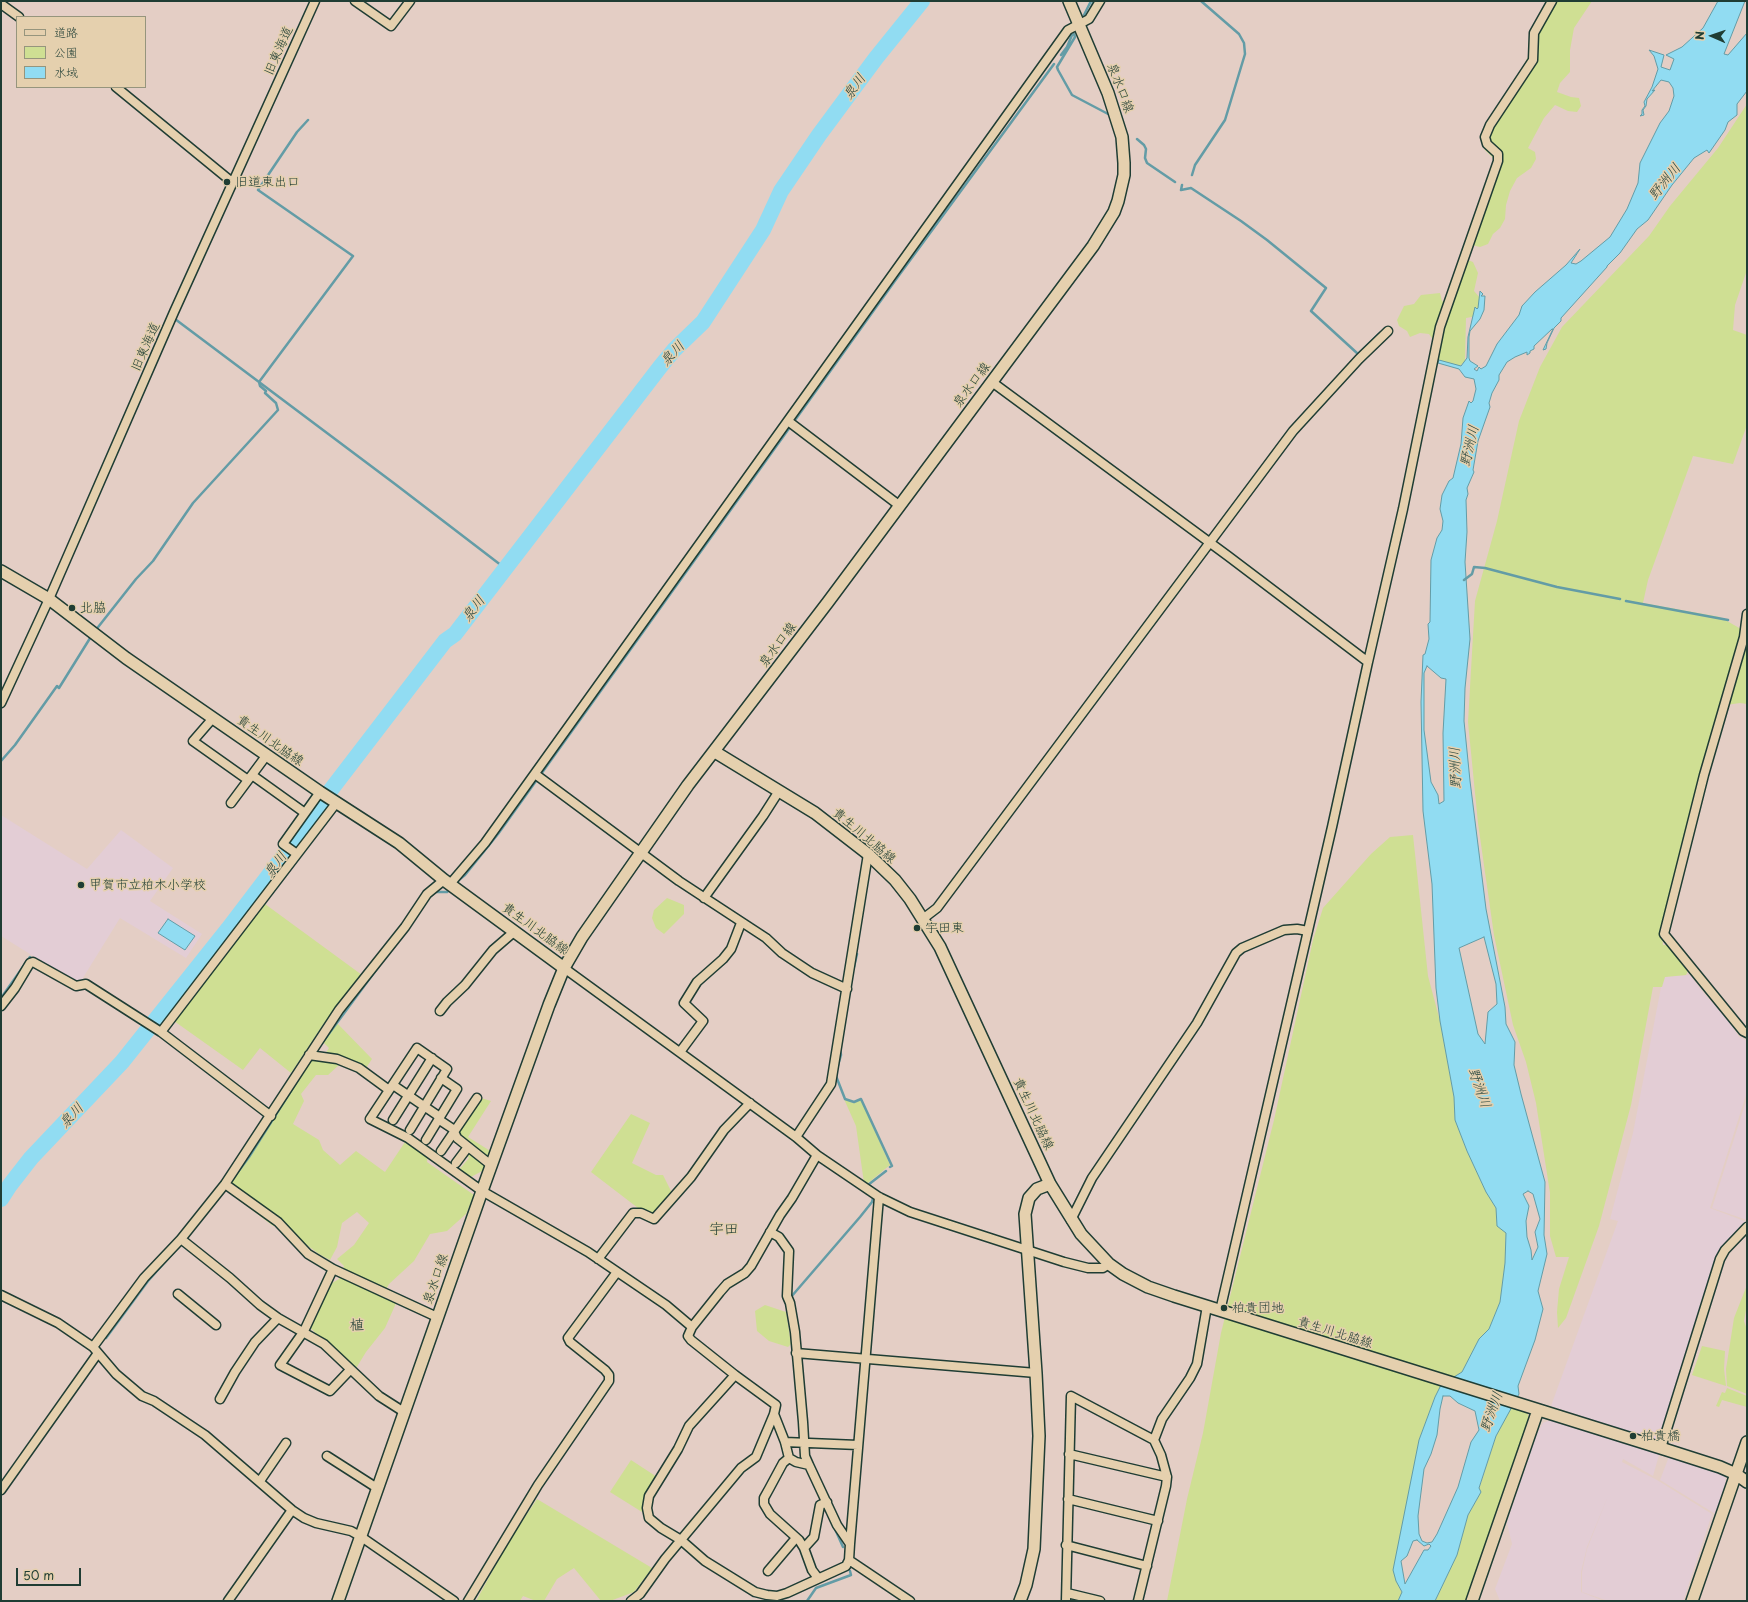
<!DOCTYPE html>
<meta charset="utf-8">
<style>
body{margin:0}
#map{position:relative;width:1748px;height:1602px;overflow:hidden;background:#e4cec5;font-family:"Playpen Sans","Klee One",sans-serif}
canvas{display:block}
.frame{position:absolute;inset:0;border:2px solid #1f3d34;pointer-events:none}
.legend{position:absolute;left:16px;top:16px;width:130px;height:72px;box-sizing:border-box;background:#e5d0ae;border:1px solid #96957d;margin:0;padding:5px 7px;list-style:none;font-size:12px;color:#1f3d34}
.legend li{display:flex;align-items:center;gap:8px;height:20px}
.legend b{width:20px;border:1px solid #96957d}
.north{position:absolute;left:1692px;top:16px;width:40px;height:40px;-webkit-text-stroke:3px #e5d0ae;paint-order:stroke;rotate:272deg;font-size:11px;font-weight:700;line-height:16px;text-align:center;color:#1f3d34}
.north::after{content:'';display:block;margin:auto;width:14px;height:18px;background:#1f3d34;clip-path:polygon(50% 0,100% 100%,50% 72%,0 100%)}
.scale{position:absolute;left:16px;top:1568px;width:65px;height:18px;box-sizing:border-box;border:2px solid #1f3d34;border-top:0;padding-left:5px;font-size:12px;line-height:14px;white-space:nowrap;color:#1f3d34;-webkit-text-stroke:3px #e5d0ae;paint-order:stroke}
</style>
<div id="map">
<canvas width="1748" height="1602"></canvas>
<div class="frame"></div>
<ul class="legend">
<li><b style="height:5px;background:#e5d0ae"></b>道路</li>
<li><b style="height:11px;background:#cfdf93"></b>公園</li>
<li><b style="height:11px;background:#91dcf2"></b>水域</li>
</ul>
<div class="north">N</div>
<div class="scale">50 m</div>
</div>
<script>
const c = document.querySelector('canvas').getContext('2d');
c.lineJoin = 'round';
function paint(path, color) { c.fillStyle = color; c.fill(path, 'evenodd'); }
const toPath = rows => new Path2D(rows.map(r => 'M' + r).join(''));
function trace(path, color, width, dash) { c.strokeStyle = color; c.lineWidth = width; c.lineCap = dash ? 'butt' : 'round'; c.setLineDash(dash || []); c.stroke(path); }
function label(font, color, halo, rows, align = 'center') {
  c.font = font + ' "Playpen Sans","Klee One",sans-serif'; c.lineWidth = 3; c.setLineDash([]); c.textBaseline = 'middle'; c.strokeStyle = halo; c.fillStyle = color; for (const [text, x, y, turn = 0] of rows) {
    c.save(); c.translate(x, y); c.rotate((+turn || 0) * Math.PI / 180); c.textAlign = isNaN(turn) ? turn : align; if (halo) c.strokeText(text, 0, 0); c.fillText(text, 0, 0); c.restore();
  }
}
paint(toPath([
 [1,815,87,869,121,830,173,868,150,901,202,934,186,958,120,918,81,981,75,982,1,936],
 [1690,975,1705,995,1725,1015,1739,1037,1747,1041,1747,1092,1710,1208,1747,1222,1721,1248,1715,1258,1660,1437,1657,1439,1651,1439,1551,1406,1618,1221,1610,1219,1633,1133,1663,977],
 [1747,1098,1747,1220,1712,1208],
 [1553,1419,1656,1451,1659,1455,1653,1476,1623,1459,1622,1462,1657,1480,1712,1514,1683,1601,1608,1601,1582,1592,1582,1572,1587,1549,1608,1496,1587,1547,1581,1572,1581,1592,1604,1601,1500,1601,1495,1589,1512,1544,1507,1523,1533,1441,1543,1423],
 [1670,1454,1721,1473,1725,1475,1726,1488,1717,1515,1660,1480]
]), '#e3cdd5');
paint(toPath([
 [1553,1,1592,1,1574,28,1570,50,1570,72,1560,83,1557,92,1571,97,1579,98,1581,106,1577,112,1568,111,1555,105,1544,118,1528,148,1535,152,1536,159,1531,168,1517,178,1510,191,1506,205,1505,219,1500,228,1493,234,1488,244,1480,247,1472,245,1497,162,1485,150,1481,141,1522,76,1520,72,1529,55,1528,44],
 [1747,104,1747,270,1735,305,1733,330,1747,335,1747,425,1733,464,1693,456,1648,580,1643,603,1720,617,1741,629,1737,649,1747,644,1747,704,1740,703,1726,705,1662,935,1663,945,1669,945,1688,971,1686,975,1665,977,1662,987,1653,987,1631,1105,1599,1226,1566,1318,1558,1328,1557,1312,1559,1289,1569,1257,1556,1257,1550,1236,1550,1193,1536,1103,1526,1062,1513,1025,1494,935,1478,823,1468,722,1475,601,1497,521,1519,421,1540,367,1562,327,1649,236,1670,206,1718,148],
 [1465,259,1473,262,1478,273,1474,291,1481,299,1477,316,1466,318,1465,361,1459,367,1450,364,1444,365,1435,355,1437,345,1429,334,1420,333,1410,337,1407,331,1399,326,1397,320,1404,306,1414,304,1421,295,1440,293,1442,301,1445,303],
 [1413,835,1428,976,1440,1021,1454,1097,1455,1120,1467,1151,1486,1192,1496,1208,1497,1226,1506,1232,1505,1263,1500,1302,1489,1329,1479,1339,1462,1372,1441,1385,1435,1397,1419,1440,1396,1581,1402,1593,1398,1601,1167,1601,1187,1499,1203,1433,1221,1333,1274,1120,1313,940,1323,908,1371,854,1390,837],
 [667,898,684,905,684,914,664,934,656,928,652,918,654,910],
 [265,904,362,975,324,1023,291,1073,260,1048,243,1070,174,1021],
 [337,1023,372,1059,364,1071,351,1070,339,1065,328,1075,316,1075,301,1094,304,1101,293,1124,319,1140,323,1150,340,1165,356,1151,385,1172,409,1136,429,1147,427,1162,474,1195,466,1214,447,1231,430,1234,414,1261,389,1284,382,1297,397,1301,385,1328,366,1352,355,1370,305,1323,309,1310,325,1287,339,1279,344,1266,337,1259,354,1245,369,1223,357,1212,342,1223,337,1247,330,1260,319,1254,277,1223,273,1226,226,1190,310,1059,322,1059,329,1048,323,1042],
 [481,1098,491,1101,468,1137,492,1152,484,1170,469,1178,458,1171,469,1158,455,1140,464,1123],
 [844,1099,853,1103,861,1100,890,1165,868,1183,864,1183,856,1126],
 [631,1114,650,1123,632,1163,656,1175,663,1175,672,1193,653,1215,638,1208,591,1172],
 [1747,1285,1747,1305,1744,1321,1747,1330,1747,1394,1727,1386,1726,1369,1734,1318],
 [765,1305,786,1312,791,1344,788,1347,769,1341,757,1331,755,1311],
 [1702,1346,1725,1351,1724,1369,1726,1386,1692,1375],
 [1727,1388,1747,1396,1747,1407,1722,1400,1719,1407,1716,1406,1722,1392,1725,1393],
 [1511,1406,1524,1411,1528,1414,1529,1422,1466,1601,1435,1601,1457,1555,1468,1515,1481,1492,1479,1489,1496,1436],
 [631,1460,657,1477,647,1495,642,1512,610,1492],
 [537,1499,652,1568,634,1592,610,1601,601,1601,574,1568,557,1579,544,1601,536,1601,523,1596,520,1601,476,1601,508,1543]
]), '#cfdf93');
const water = toPath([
 [1718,1,1745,1,1724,54,1728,55,1747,33,1747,91,1737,104,1737,115,1728,122,1725,130,1709,153,1707,150,1694,158,1672,185,1648,220,1637,229,1620,253,1607,266,1607,267,1561,318,1561,321,1554,328,1547,343,1546,349,1543,350,1553,329,1552,329,1534,346,1534,349,1530,351,1530,353,1527,355,1527,352,1515,357,1507,362,1499,375,1499,380,1492,393,1489,403,1490,407,1478,441,1473,470,1474,472,1467,488,1468,494,1466,500,1467,532,1465,562,1470,639,1465,688,1464,721,1470,781,1486,909,1505,1007,1506,1024,1515,1042,1514,1065,1521,1094,1545,1182,1544,1235,1547,1254,1538,1291,1543,1309,1535,1340,1518,1386,1519,1394,1496,1436,1479,1488,1481,1492,1468,1515,1457,1555,1435,1601,1398,1601,1402,1592,1396,1581,1393,1570,1419,1440,1435,1397,1441,1385,1462,1372,1479,1339,1489,1329,1500,1302,1505,1263,1506,1233,1497,1226,1496,1208,1486,1192,1467,1151,1455,1120,1454,1097,1440,1021,1436,988,1432,884,1423,811,1421,702,1423,655,1425,654,1429,639,1428,624,1430,622,1431,560,1437,538,1442,530,1443,521,1440,509,1442,495,1449,481,1453,478,1461,444,1463,418,1469,401,1471,403,1473,401,1476,389,1474,379,1465,377,1459,369,1438,363,1439,360,1461,366,1467,358,1468,337,1475,307,1477,309,1478,308,1480,291,1483,294,1481,296,1485,296,1484,310,1480,319,1470,331,1469,337,1469,358,1470,361,1478,366,1474,369,1477,371,1479,367,1481,369,1486,366,1497,344,1519,315,1522,306,1535,292,1566,265,1580,249,1571,263,1576,264,1581,261,1610,237,1627,209,1638,183,1640,163,1660,123,1669,111,1674,96,1673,88,1669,82,1661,80,1652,91,1655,90,1647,99,1646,106,1643,110,1644,115,1640,116,1642,114,1642,110,1645,106,1644,102,1652,87,1658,69,1654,56,1649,50,1664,55,1661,67,1670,70,1674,59,1666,55,1682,47,1703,28,1718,1],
 [1427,666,1441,678,1446,679,1443,733,1444,801,1439,804,1438,795,1431,782,1424,730,1424,673,1427,666],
 [1484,937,1496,984,1497,1004,1488,1012,1485,1044,1478,1034,1459,948,1484,937],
 [1528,1191,1533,1194,1540,1219,1535,1232,1538,1247,1532,1260,1531,1250,1527,1237,1526,1221,1529,1206,1523,1194,1528,1191],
 [1443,1396,1450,1396,1458,1403,1475,1411,1479,1430,1471,1442,1458,1487,1437,1534,1432,1542,1427,1543,1422,1541,1419,1534,1418,1516,1424,1469,1431,1454,1437,1435,1440,1409,1443,1396],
 [1417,1540,1424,1546,1429,1544,1431,1546,1428,1550,1424,1550,1405,1584,1401,1561,1407,1556,1413,1541,1417,1540],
 [168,919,195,936,185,950,158,933,168,919]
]);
paint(water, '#91dcf2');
trace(water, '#639ca6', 1);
trace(toPath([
 [1089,12,1094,1],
 [1084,15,1091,1],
 [1074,34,1075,37,1057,67,1058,70,1072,95,1110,115],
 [1061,55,1067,47,1072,35],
 [1137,139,1144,145,1146,149,1145,158,1147,163,1175,182],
 [1192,175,1195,165,1225,120,1245,54,1244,43,1239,34,1201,1],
 [1182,185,1181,190,1191,188,1241,221,1267,240,1326,288,1311,311,1358,354,1381,332],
 [175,319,395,484,506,569],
 [259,382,353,256,258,190,297,132,308,120],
 [1464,580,1472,574,1474,567,1485,568,1557,587,1620,599],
 [1626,601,1728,620],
 [95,631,136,579,153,561,193,503,278,410,276,403,265,393,266,391,260,386,259,382],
 [1,761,15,745,57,686,59,688,92,635],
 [454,884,465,875,498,834,897,278,1054,64],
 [434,892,447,892,451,888],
 [854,967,857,954],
 [1,998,30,957],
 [322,1043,379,966],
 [837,1069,841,1055,840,1048],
 [836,1076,845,1099,854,1102,861,1099,892,1166,890,1167],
 [232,1180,249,1157,301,1075],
 [871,1187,868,1185,886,1171],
 [791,1297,860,1217,872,1202,873,1198],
 [106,1338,148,1281,182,1243],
 [835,1529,843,1547],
 [807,1601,816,1588,851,1575,850,1571]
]), '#639ca6', 2.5);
trace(toPath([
 [1,1199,10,1185,31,1158,122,1062,228,929,301,833,330,791,445,641,455,634,660,367,674,350,703,322,763,230,781,191,819,135,876,58,922,1]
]), '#91dcf2', 16);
const street = toPath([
 [355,1,391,26,410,1],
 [1,4,19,17],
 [116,87,232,182],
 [992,382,1228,556,1368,662,1332,827,1220,1311],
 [788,421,900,506],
 [1747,614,1744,637,1704,775,1664,934,1743,1031,1747,1033],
 [1368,662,1403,509,1440,327,1498,161,1498,154,1487,144,1485,137,1490,125,1533,60,1534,33,1552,1],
 [1,703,49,599,174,312,315,1],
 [213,718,193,741,248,780],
 [535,774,679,881,766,938,782,953,812,973,847,989],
 [252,775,305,813],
 [231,803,266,756],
 [297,854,283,844,320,792],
 [450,884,485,843,1068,30,1089,19,1100,1],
 [704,898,763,816,779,791],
 [924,918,937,908,1293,431,1359,359,1388,331],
 [564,968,796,1137,817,1155,879,1197,910,1212,1064,1262,1088,1268,1103,1268,1109,1264],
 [1,1006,15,988,30,963,33,962,76,986,86,984,161,1032,271,1116],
 [440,1011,447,1002,465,985,493,950,515,931],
 [161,1032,337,802],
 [680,1052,703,1021,684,1003,697,982,723,959,731,949,741,923],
 [309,1055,337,1059,359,1068,389,1090],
 [393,1085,437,1115,441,1121,453,1129,457,1138,491,1165],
 [393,1120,432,1058],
 [410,1130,447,1069,417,1048,370,1119,408,1138,482,1191,588,1252,666,1305,692,1327],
 [796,1137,831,1084,868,854],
 [426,1140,457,1089,441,1078],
 [441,1151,477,1098],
 [456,1163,468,1147],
 [225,1184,278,1222,308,1254,333,1269,437,1317],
 [1071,1220,1092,1178,1197,1023,1236,953,1242,948,1284,930,1297,929,1308,931],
 [770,1232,779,1237,789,1251,787,1296,790,1303,795,1332,803,1422,805,1456,809,1465],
 [181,1239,230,1278,260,1305,278,1318,324,1344,379,1396,404,1412],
 [598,1259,633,1213,641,1213,654,1219,691,1177,724,1130,750,1103],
 [333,1269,304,1331,280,1365,330,1391,350,1370],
 [178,1294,216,1325],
 [1,1295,58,1323,93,1347,116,1374,142,1396,154,1401,205,1435,292,1510,304,1518,316,1523,351,1531,360,1536,454,1601],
 [93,1347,144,1278,181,1239,225,1184,339,1010,405,927,427,894,444,880],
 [796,1353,1036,1373],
 [735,1375,689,1426,678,1449,649,1496,647,1508,649,1518,661,1528,681,1540,705,1561,755,1592,767,1595,777,1596,787,1593,846,1566,849,1560,850,1544,837,1525,809,1465,796,1462,789,1458,785,1442,774,1414],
 [220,1399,235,1372,255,1342,278,1318],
 [1154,1440,1162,1419,1190,1378,1197,1364,1207,1306],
 [785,1442,858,1445],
 [1661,1448,1720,1259,1725,1250,1747,1227],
 [1069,1454,1167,1477],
 [327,1456,377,1488],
 [789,1458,783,1463,769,1489,764,1498,764,1504,770,1514,799,1540,804,1548],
 [260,1481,286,1443],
 [1,1490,98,1353],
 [1068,1499,1158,1521],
 [850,1544,879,1197],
 [1066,1545,1147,1566],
 [849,1560,910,1601],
 [768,1571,796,1538],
 [818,1578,812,1570,804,1548,814,1537,820,1505,827,1502],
 [1067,1593,1100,1601],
 [228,1601,292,1510],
 [468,1601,538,1485,609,1381,609,1375,605,1370,570,1342,568,1338,617,1272],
 [631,1601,640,1594,665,1559,741,1468,756,1457,774,1414,776,1405,735,1375,691,1340,688,1336,692,1327,720,1292,727,1284,745,1273,751,1266,780,1215,792,1198,817,1155],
 [1066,1601,1071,1396,1154,1440,1161,1455,1167,1477,1166,1486,1138,1601]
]);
const secondary = toPath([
 [1,571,49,599,126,658,320,792,399,843,444,880,564,968],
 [715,752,815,813,868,854,895,880,910,899,940,947,1050,1184,1081,1234,1109,1264,1123,1274,1148,1287,1174,1296,1667,1450,1720,1467,1736,1474,1747,1482],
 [338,1601,482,1191,549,1005,564,968,582,937,688,785,828,602,1093,246,1114,212,1118,201,1124,175,1124,163,1122,137,1108,93,1069,1],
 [1020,1601,1026,1585,1034,1549,1039,1436,1036,1373,1025,1214,1029,1198,1037,1189,1050,1184],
 [1472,1601,1538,1410],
 [1692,1601,1747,1442]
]);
trace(street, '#1f3d34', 11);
trace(secondary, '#1f3d34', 14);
trace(street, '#e5d0ae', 8);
trace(secondary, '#e5d0ae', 11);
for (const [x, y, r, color] of [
 [227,182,4,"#1f3d34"],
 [72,608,4,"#1f3d34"],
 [81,885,4,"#1f3d34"],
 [917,928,4,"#1f3d34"],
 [1224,1308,4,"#1f3d34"],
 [1633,1436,4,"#1f3d34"]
]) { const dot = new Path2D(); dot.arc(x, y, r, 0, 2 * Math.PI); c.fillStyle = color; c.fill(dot); trace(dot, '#e5d0ae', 1.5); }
label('13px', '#1f3d34', '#e5d0ae', [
 ["旧東海道",279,51,-66],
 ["泉水口線",1120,88,69],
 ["旧東海道",146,347,-66],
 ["泉水口線",972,385,-53],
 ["泉水口線",778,645,-53],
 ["貴生川北脇線",270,741,35],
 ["貴生川北脇線",864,836,40],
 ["貴生川北脇線",535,929,36],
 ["貴生川北脇線",1033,1114,65],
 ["泉水口線",436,1279,-71],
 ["貴生川北脇線",1335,1333,17]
]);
label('13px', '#1f3d34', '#e5d0ae', [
 ["旧道東出口",235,182],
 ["北脇",80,608],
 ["甲賀市立柏木小学校",89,885],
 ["宇田東",925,928],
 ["柏貴団地",1232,1308],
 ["柏貴橋",1641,1436]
], 'left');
label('italic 14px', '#25453e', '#e5d0ae', [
 ["泉川",855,87,-54],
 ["野洲川",1665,182,-51],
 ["泉川",673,354,-47],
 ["野洲川",1470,446,-77],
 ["泉川",474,609,-52],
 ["野洲川",1456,768,-92],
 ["泉川",276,865,-53],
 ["野洲川",1479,1088,71],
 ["泉川",72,1116,-47],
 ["野洲川",1492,1412,-71]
]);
label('15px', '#1f3d34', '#e5d0ae', [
 ["宇田",724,1230],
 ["植",357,1326]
]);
</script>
